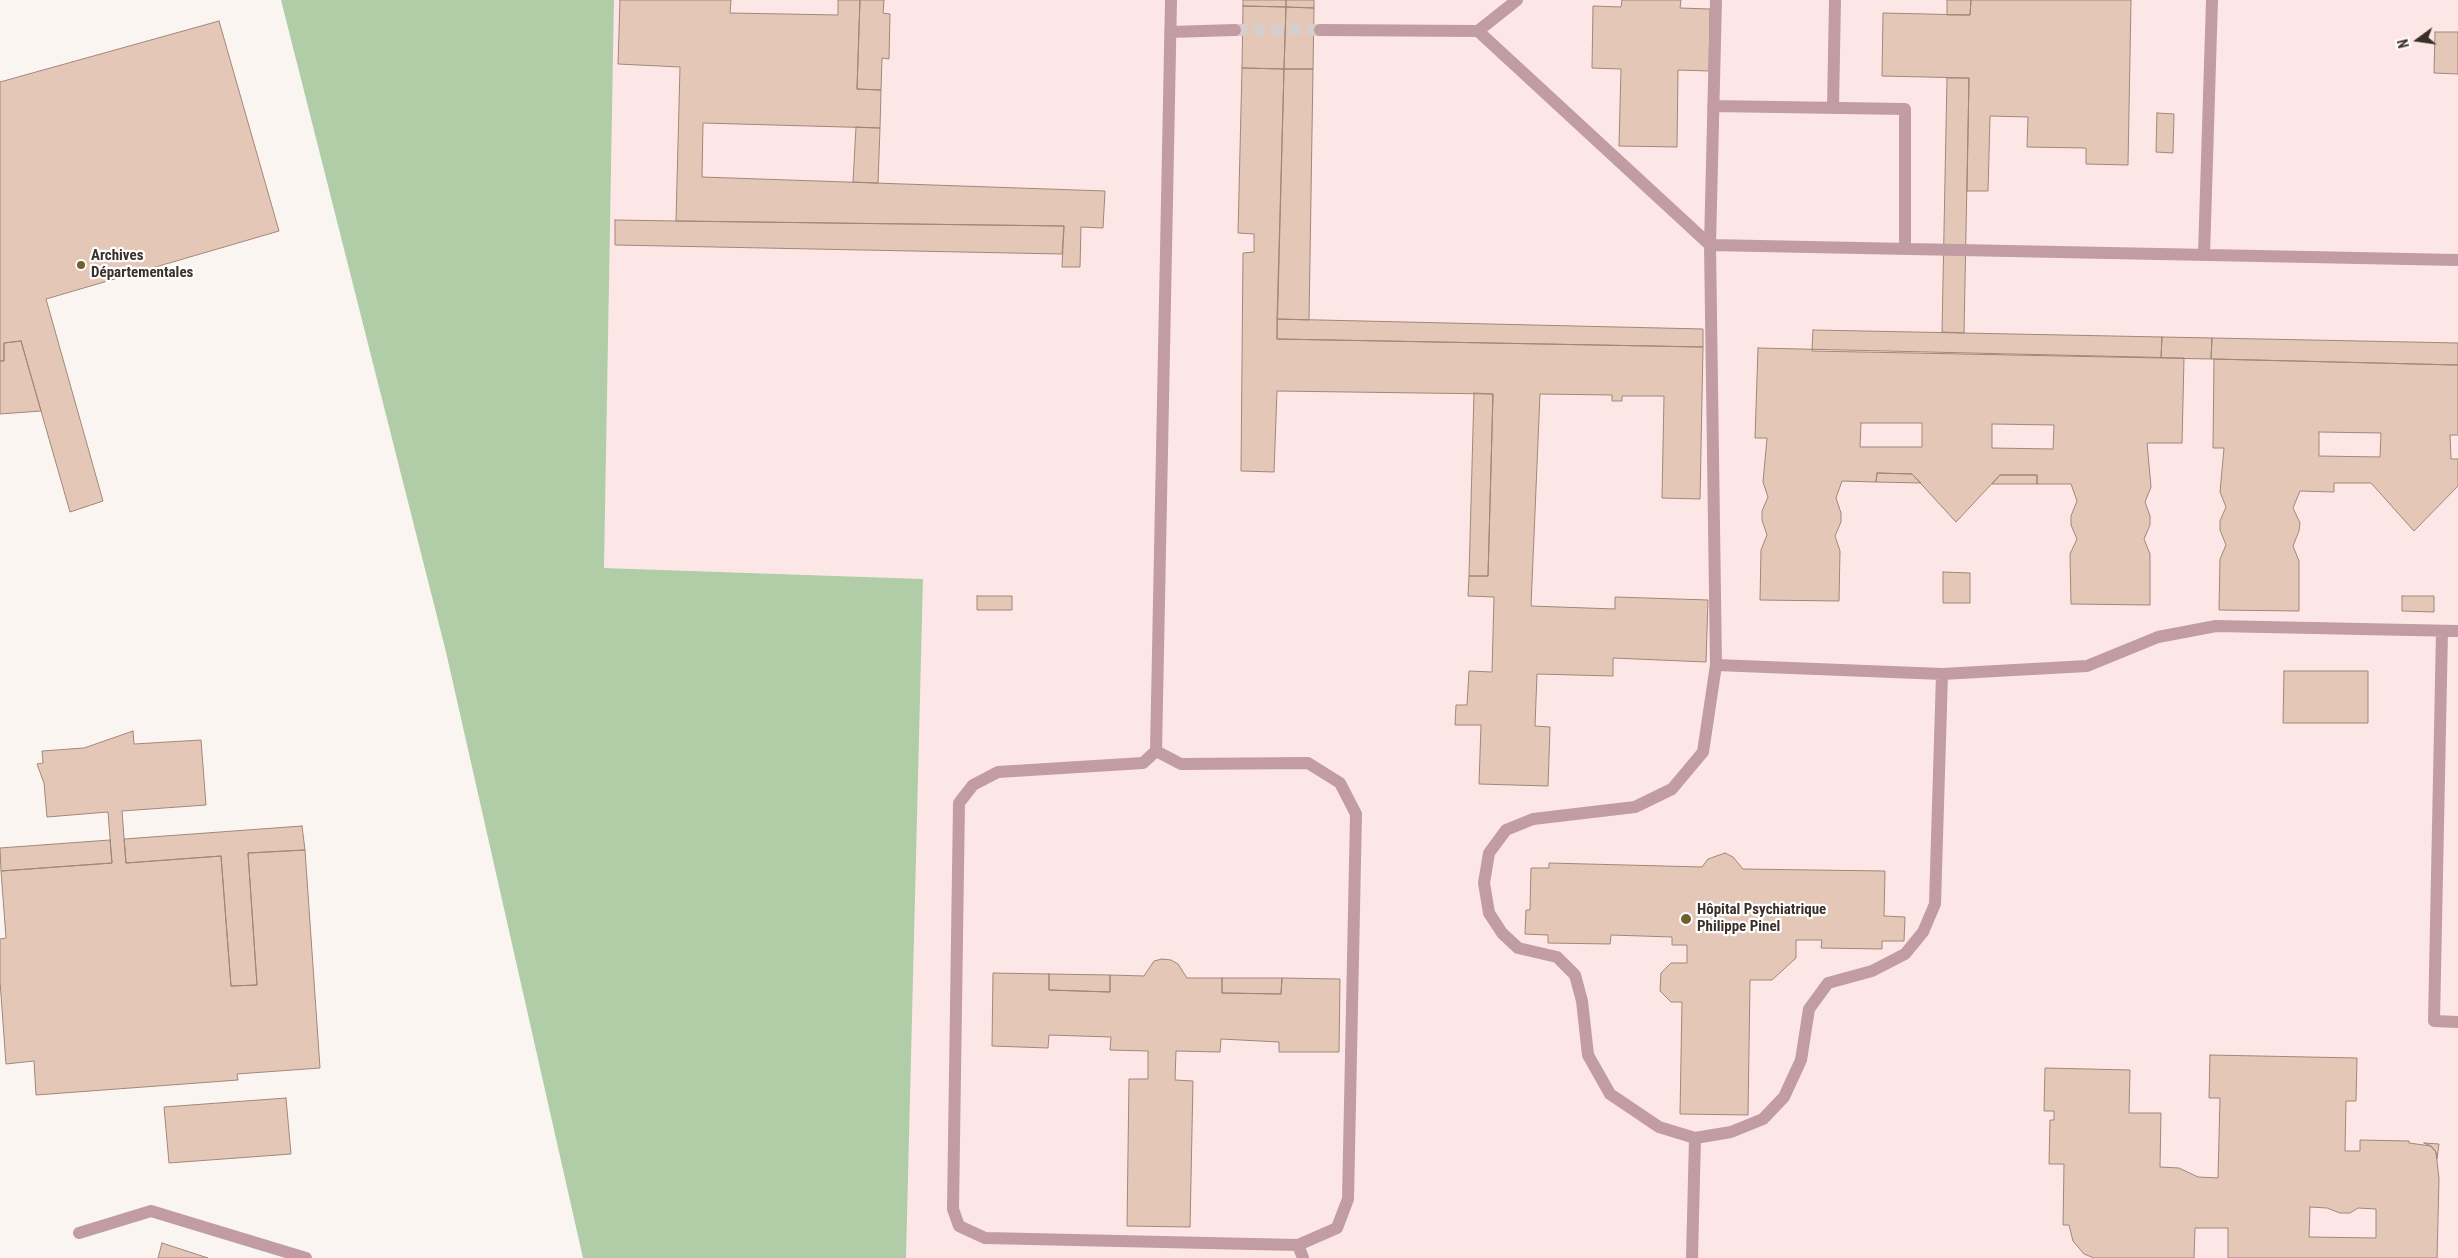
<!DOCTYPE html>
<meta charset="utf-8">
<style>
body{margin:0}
#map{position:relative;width:2458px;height:1258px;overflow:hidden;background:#fbf5f2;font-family:"Roboto Condensed",sans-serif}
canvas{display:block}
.north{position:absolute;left:2393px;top:15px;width:50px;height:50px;-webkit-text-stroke:4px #fff;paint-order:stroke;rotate:256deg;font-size:14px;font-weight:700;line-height:20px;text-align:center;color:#3b3029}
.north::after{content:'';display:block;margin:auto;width:18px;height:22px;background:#3b3029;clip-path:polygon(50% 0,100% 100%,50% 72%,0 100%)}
</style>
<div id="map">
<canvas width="2458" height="1258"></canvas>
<div class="north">N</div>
</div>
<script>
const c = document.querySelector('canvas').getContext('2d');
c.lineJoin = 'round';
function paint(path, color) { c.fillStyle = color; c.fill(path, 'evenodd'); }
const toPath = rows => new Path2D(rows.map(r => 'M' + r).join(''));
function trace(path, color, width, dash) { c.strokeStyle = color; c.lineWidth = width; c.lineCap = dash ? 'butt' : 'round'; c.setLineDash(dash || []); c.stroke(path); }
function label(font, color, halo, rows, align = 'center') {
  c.font = font + ' "Roboto Condensed",sans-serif'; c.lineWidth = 4.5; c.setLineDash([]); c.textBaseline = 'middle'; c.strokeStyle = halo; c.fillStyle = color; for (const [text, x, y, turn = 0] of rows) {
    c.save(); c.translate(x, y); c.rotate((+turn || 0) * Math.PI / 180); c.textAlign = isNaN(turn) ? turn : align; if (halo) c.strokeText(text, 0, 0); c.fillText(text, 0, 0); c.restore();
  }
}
paint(toPath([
 [614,0,2458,0,2458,1258,906,1258,923,579,604,568]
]), '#fde7e6');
paint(toPath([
 [281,0,614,0,604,568,923,579,906,1258,583,1258,446,652]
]), '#b0cda7');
const building = toPath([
 [620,0,731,0,730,13,838,15,838,0,860,0,857,89,881,90,880,128,703,123,702,177,1105,191,1103,228,1081,227,1080,267,1062,267,1064,226,676,221,680,67,618,64,620,0],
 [860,0,884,0,883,13,890,14,889,59,882,58,881,90,857,89,860,0],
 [1243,0,1286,0,1286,7,1243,6,1243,0],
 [1286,0,1314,0,1314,8,1286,7,1286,0],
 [1622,0,1681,0,1680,8,1710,9,1709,71,1678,70,1677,147,1619,146,1621,69,1592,68,1593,6,1621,7,1622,0],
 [1947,0,1971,0,1970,15,1947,15,1947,0],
 [1971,0,2131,0,2128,165,2086,164,2086,148,2027,147,2028,117,1990,116,1988,191,1967,191,1969,78,1882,76,1883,13,1970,15,1971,0],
 [1243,6,1286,7,1284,69,1242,68,1243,6],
 [1286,7,1314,8,1313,69,1284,69,1286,7],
 [219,21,279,231,46,299,103,501,70,512,21,341,4,343,4,361,0,361,0,82,219,21],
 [2435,32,2458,32,2458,74,2434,73,2435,32],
 [1242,68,1284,69,1277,339,1703,347,1700,499,1662,498,1664,396,1622,396,1622,401,1612,401,1612,395,1540,394,1531,606,1615,609,1615,597,1708,600,1706,662,1613,658,1613,676,1537,674,1535,726,1550,727,1548,786,1479,784,1481,725,1455,725,1456,705,1467,705,1469,671,1492,672,1494,597,1468,596,1469,576,1488,576,1493,394,1277,391,1274,472,1241,471,1243,253,1254,252,1254,234,1238,233,1242,68],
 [1284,69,1313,69,1309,320,1277,319,1284,69],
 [1947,78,1969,78,1964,333,1942,332,1947,78],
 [2157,113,2174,114,2173,153,2156,152,2157,113],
 [856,127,880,128,878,183,853,182,856,127],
 [615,220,676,221,1064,226,1062,254,615,245,615,220],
 [1277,319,1703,329,1703,347,1277,339,1277,319],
 [1813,330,2162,337,2161,358,1812,351,1813,330],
 [2162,337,2212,338,2211,359,2161,358,2162,337],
 [2212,338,2458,343,2458,365,2211,359,2212,338],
 [21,341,41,411,0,414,0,361,4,361,4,343,21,341],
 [1758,348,2184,358,2182,443,2147,443,2151,487,2145,502,2150,516,2150,525,2144,539,2150,554,2150,605,2071,604,2070,554,2077,539,2071,525,2071,516,2077,501,2071,484,2037,484,2037,475,2000,475,1956,522,1912,474,1877,473,1876,482,1842,481,1836,498,1841,513,1841,522,1835,536,1840,551,1839,601,1760,600,1761,550,1767,535,1762,520,1762,511,1768,497,1763,482,1767,438,1755,438,1758,348],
 [1861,423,1922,423,1922,447,1860,447,1861,423],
 [1992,424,2054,425,2053,449,1992,448,1992,424],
 [2214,359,2458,365,2458,435,2450,435,2451,459,2458,459,2458,486,2414,531,2371,483,2334,483,2334,492,2300,491,2293,508,2300,523,2299,531,2293,546,2299,561,2299,611,2219,610,2220,559,2226,545,2220,530,2220,521,2226,507,2220,492,2224,448,2213,448,2214,359],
 [2319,432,2381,433,2380,457,2319,456,2319,432],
 [1474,393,1493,394,1488,576,1469,576,1474,393],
 [1877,473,1912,474,1921,483,1876,482,1877,473],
 [2000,475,2037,475,2037,484,1992,484,2000,475],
 [1943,572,1970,573,1970,603,1943,603,1943,572],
 [977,596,1012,596,1012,610,977,610,977,596],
 [2402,596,2434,596,2434,612,2402,611,2402,596],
 [2284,671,2368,671,2368,723,2283,723,2284,671],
 [133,731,134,744,201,740,206,805,122,811,126,863,221,856,231,986,257,985,248,853,305,850,320,1068,237,1074,238,1080,36,1095,34,1061,6,1064,0,981,0,939,6,938,1,871,112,863,108,812,47,817,44,783,37,764,43,763,42,751,84,748,133,731],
 [302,826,305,850,248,853,257,985,231,986,221,856,126,863,124,839,302,826],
 [110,840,112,863,1,871,0,848,110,840],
 [1725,853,1733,857,1743,869,1885,871,1884,916,1905,917,1904,941,1882,941,1882,949,1821,948,1822,940,1796,940,1796,958,1772,980,1750,980,1748,1115,1680,1114,1682,1002,1671,1002,1660,991,1661,973,1671,963,1687,963,1687,945,1672,945,1672,937,1611,935,1610,944,1548,943,1548,935,1525,934,1526,910,1530,910,1531,868,1549,868,1549,863,1702,867,1708,859,1725,853],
 [1162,959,1171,960,1178,964,1187,978,1222,978,1222,993,1281,994,1282,978,1340,979,1339,1052,1279,1052,1279,1042,1221,1039,1220,1052,1176,1051,1175,1080,1193,1081,1190,1227,1127,1226,1129,1079,1148,1079,1148,1051,1110,1050,1111,1037,1049,1035,1048,1048,992,1046,993,973,1049,974,1049,990,1110,992,1110,975,1144,976,1154,961,1162,959],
 [1049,974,1110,975,1110,992,1049,990,1049,974],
 [1222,978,1282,978,1281,994,1222,993,1222,978],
 [2210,1055,2357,1058,2356,1101,2346,1101,2345,1151,2360,1151,2360,1140,2409,1141,2409,1143,2431,1146,2436,1152,2439,1179,2437,1258,2228,1258,2228,1228,2195,1228,2194,1258,2094,1258,2084,1254,2073,1241,2069,1225,2063,1225,2064,1164,2049,1164,2050,1120,2054,1120,2054,1111,2044,1111,2045,1068,2130,1070,2129,1113,2161,1113,2160,1167,2179,1168,2198,1177,2218,1178,2220,1098,2209,1098,2210,1055],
 [2310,1207,2327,1208,2340,1213,2350,1213,2358,1208,2376,1209,2376,1238,2309,1237,2310,1207],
 [286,1098,291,1154,169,1163,164,1107,286,1098],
 [2424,1143,2439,1144,2437,1159,2436,1152,2431,1146,2424,1143],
 [162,1243,208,1258,158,1258,162,1243]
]);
paint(building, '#e4c7b7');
trace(building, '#a28779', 1);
trace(toPath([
 [1235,30,1320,30]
]), '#d5ceca', 12, [12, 6]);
trace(toPath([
 [1716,0,1710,245,1716,665,1703,752,1672,789,1635,807,1533,819,1506,830,1489,853,1484,883,1489,913,1502,933,1518,948,1557,957,1575,975,1582,1001,1588,1055,1610,1094,1659,1127,1695,1138,1731,1132,1763,1119,1784,1097,1801,1060,1809,1009,1828,983,1872,971,1905,954,1923,932,1935,904,1942,674,1716,665],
 [1320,30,1478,31,1517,0],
 [1478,31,1710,245,2458,260],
 [1170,32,1235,30],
 [1713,106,1905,109,1905,249],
 [1833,108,1835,0],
 [2204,255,2212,0],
 [2442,631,2434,1021,2458,1022],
 [1942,674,2087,666,2158,637,2216,626,2458,631],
 [1156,751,1181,764,1308,763,1340,783,1356,814,1348,1199,1337,1228,1298,1245,985,1238,959,1226,953,1209,959,803,973,785,998,772,1143,763,1156,751,1171,0],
 [79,1233,151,1211,306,1258],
 [1298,1245,1303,1258],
 [1692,1258,1695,1138]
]), '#c29ca3', 12);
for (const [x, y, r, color] of [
 [81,265,5,"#6e612e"],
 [1686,919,6,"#6e612e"]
]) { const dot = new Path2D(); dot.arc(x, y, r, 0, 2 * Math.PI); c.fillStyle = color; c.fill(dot); trace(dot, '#fff', 2); }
label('bold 15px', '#3b3029', '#fff', [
 ["Archives",91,256],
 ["Départementales",91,273],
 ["Hôpital Psychiatrique",1697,910],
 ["Philippe Pinel",1697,927]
], 'left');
</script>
